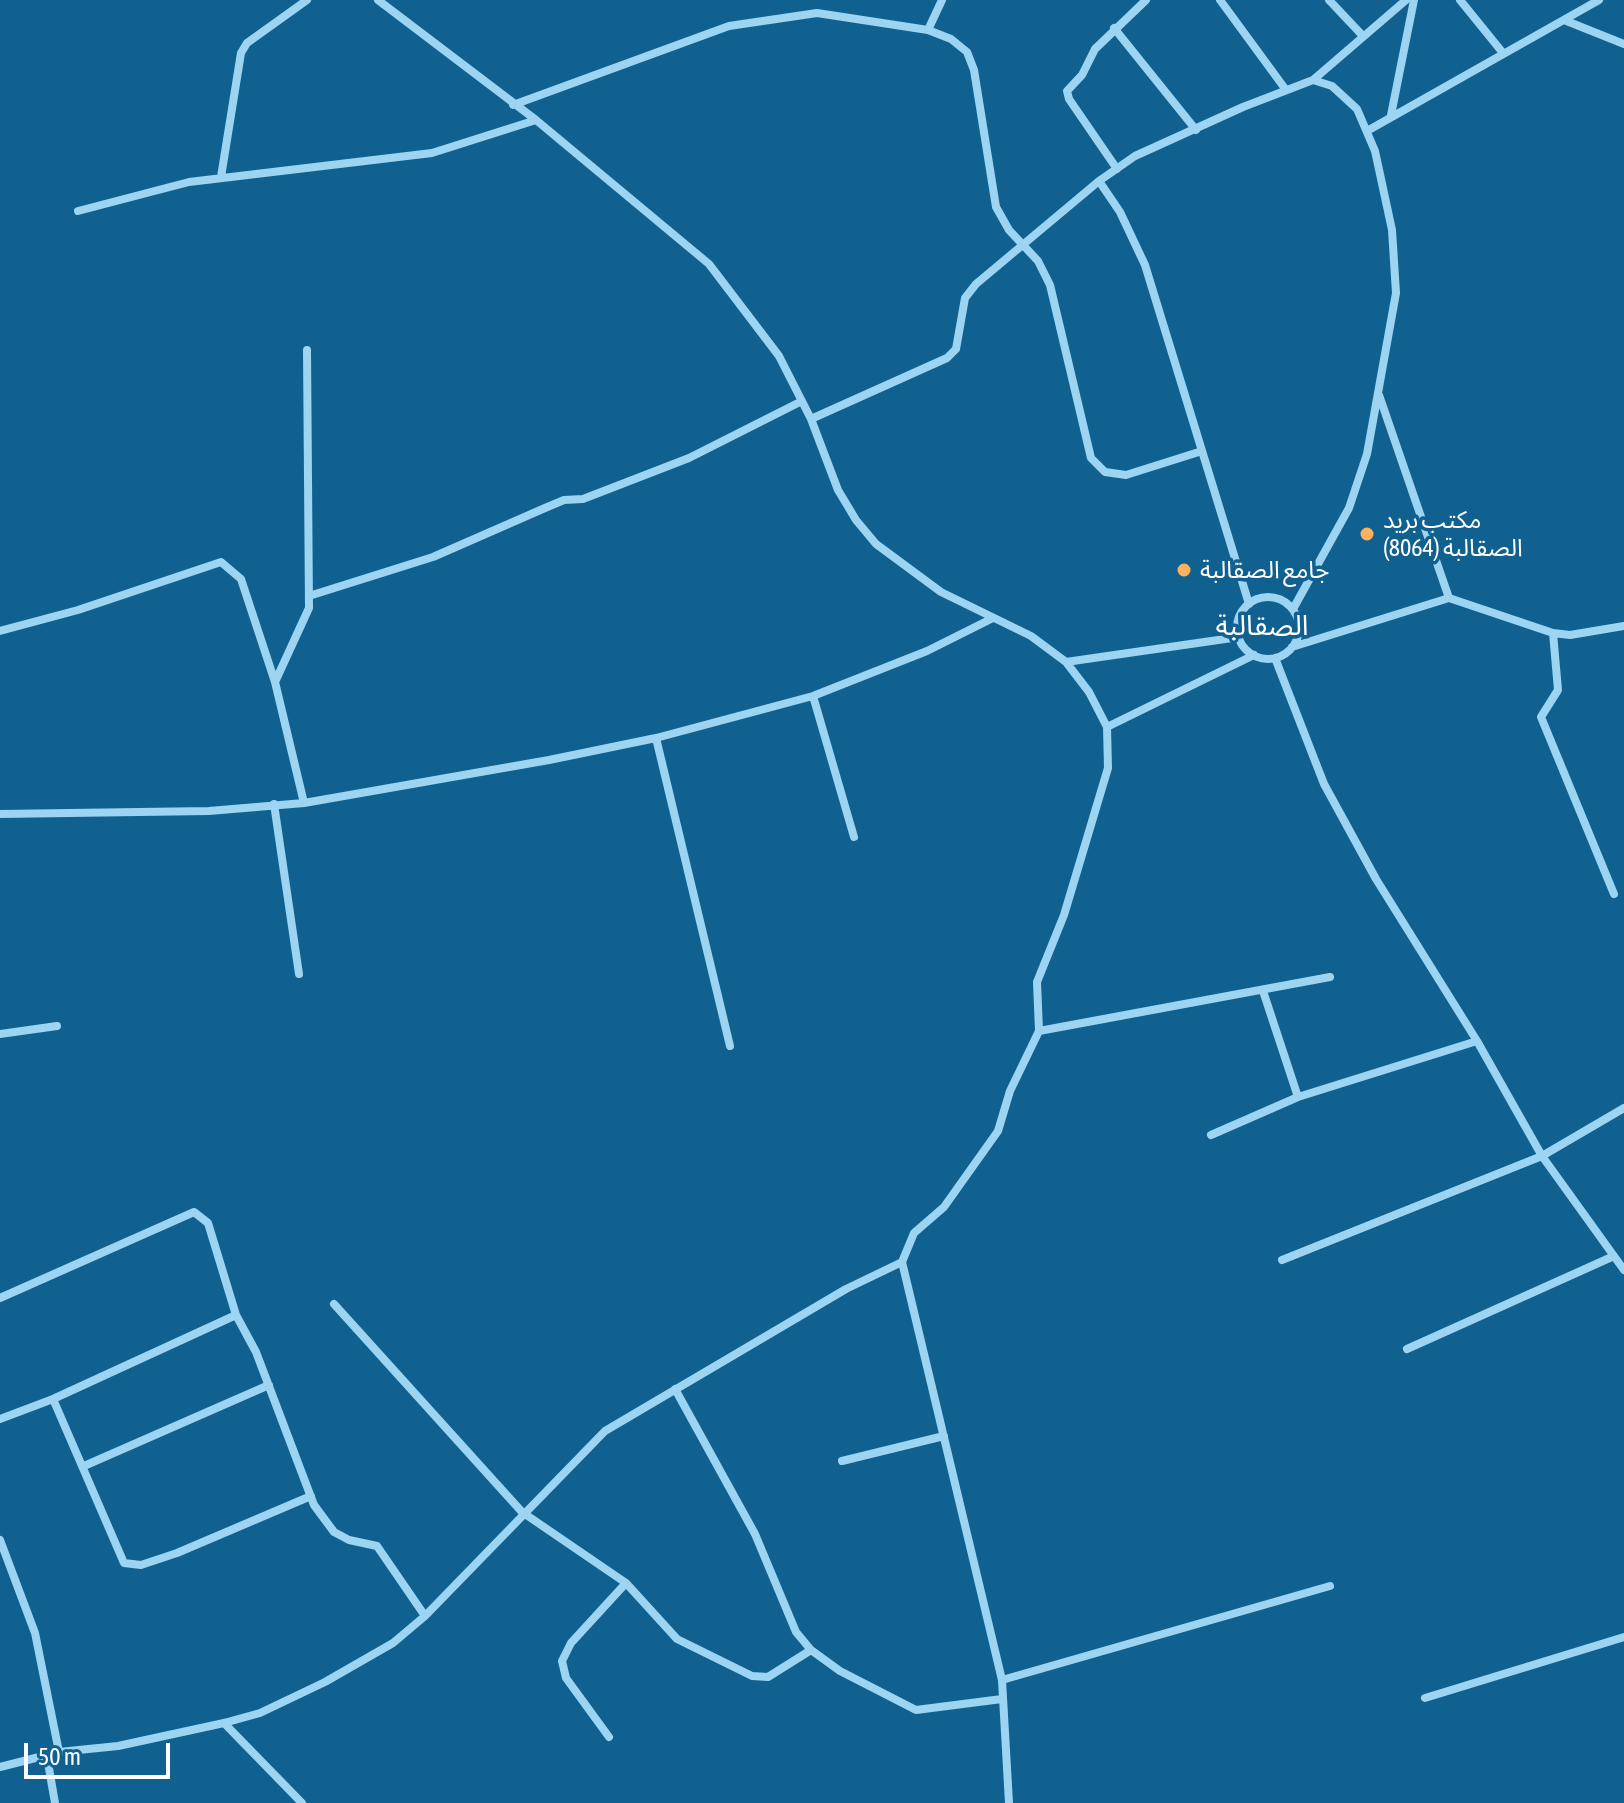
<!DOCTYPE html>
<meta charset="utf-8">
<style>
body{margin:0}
#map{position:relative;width:1624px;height:1803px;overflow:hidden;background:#116190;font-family:"Asap Condensed",sans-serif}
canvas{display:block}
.scale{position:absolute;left:24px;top:1743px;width:146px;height:36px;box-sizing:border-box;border:4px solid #fff;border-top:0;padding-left:10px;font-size:24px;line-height:28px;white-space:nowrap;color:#fff;-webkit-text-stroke:6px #116190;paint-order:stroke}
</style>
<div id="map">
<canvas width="1624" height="1803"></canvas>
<div class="scale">50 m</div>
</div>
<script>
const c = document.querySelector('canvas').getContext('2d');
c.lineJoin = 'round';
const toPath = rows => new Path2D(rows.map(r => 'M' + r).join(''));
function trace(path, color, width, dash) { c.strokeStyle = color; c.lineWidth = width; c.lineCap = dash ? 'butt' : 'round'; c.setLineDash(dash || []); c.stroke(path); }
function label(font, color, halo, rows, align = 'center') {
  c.font = font + ' "Asap Condensed","Noto Sans Arabic",sans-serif'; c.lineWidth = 7; c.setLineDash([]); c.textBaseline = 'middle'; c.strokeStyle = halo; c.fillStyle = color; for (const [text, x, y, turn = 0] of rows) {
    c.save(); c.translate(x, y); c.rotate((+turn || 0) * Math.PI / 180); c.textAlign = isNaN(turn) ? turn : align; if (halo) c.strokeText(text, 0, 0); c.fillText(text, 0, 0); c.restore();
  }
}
trace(toPath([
 [1220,0,1286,90],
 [1329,0,1363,36],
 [1460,0,1503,53],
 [1564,20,1624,44],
 [1114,28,1196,130],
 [928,30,942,0],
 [513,105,729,26,817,13,928,30,951,39,967,52,974,70,996,207,1009,230,1038,261,1050,285,1091,458,1105,472,1126,475,1202,451],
 [1391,115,1414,0],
 [1367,131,1599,0],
 [1117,169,1069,99,1067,91,1082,75,1095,49,1146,0],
 [221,177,241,53,247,43,307,0],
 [1099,181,1120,212,1145,265,1249,604],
 [78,211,189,182,432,153,536,120],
 [1379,395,1449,598],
 [811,419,947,358,956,349,965,298,976,284,1099,181,1135,156,1243,107,1313,80,1406,0],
 [309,596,433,557,545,508,564,500,583,499,689,458,802,401],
 '1237 628a31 31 0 1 1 62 0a31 31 0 1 1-62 0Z',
 [1293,609,1349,508,1367,454,1396,293,1392,230,1375,151,1357,109,1332,86,1313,80],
 [0,631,78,610,221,562,241,579,275,682,304,803],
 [1553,633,1558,690,1541,717,1614,894],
 [1292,647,1449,598,1553,633,1570,635,1624,626],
 [1275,658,1324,784,1376,879,1477,1041,1542,1156,1624,1270],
 [1066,662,1239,637],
 [275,682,309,608,307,350],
 [813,696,854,837],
 [1107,727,1254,655],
 [656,738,730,1046],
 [274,804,299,974],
 [0,814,209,811,304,803,549,760,656,738,813,696,927,651,991,619],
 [1263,991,1298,1097],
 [1039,1031,1330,977],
 [0,1034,57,1026],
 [1211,1135,1298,1097,1477,1041],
 [1282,1260,1542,1156,1624,1108],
 [902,1262,1002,1680,1009,1803],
 [0,1298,194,1212,208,1223,236,1315,256,1352,314,1505,334,1532,349,1540,377,1546,425,1616],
 [334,1304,522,1512,626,1583,677,1639,752,1676,768,1677,811,1650],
 [1407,1349,1614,1256],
 [675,1389,755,1534,796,1632,811,1650,840,1671,916,1710,1002,1699],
 [53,1399,124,1563,141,1565,177,1553,311,1496],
 [0,1419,53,1399,236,1315],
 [842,1461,944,1436],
 [84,1466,269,1385],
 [0,1540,35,1633,59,1752],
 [1002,1680,1330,1586],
 [1425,1698,1624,1637],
 [224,1723,302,1803],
 [609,1737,566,1678,562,1661,571,1643,626,1583],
 [47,1757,55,1803],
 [0,1767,59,1752,118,1746,224,1723,260,1713,325,1682,393,1643,425,1616,605,1431,846,1289,902,1262,914,1233,944,1207,998,1131,1010,1091,1039,1031,1037,982,1064,915,1108,768,1107,727,1089,692,1066,662,1031,636,941,592,876,544,856,520,838,490,811,419,779,356,709,264,536,120,378,0]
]), '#9cd4f2', 8);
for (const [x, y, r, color] of [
 [1367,534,8,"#ffb15d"],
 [1184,570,8,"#ffb15d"]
]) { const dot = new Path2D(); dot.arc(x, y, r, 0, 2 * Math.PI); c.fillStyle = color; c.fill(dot); trace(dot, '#116190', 3); }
label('24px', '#fff', '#116190', [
 ["مكتب بريد",1383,520],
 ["الصقالبة (8064)",1383,548],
 ["جامع الصقالبة",1200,570]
], 'left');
label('28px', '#fff', '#116190', [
 ["الصقالبة",1262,626]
]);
</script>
